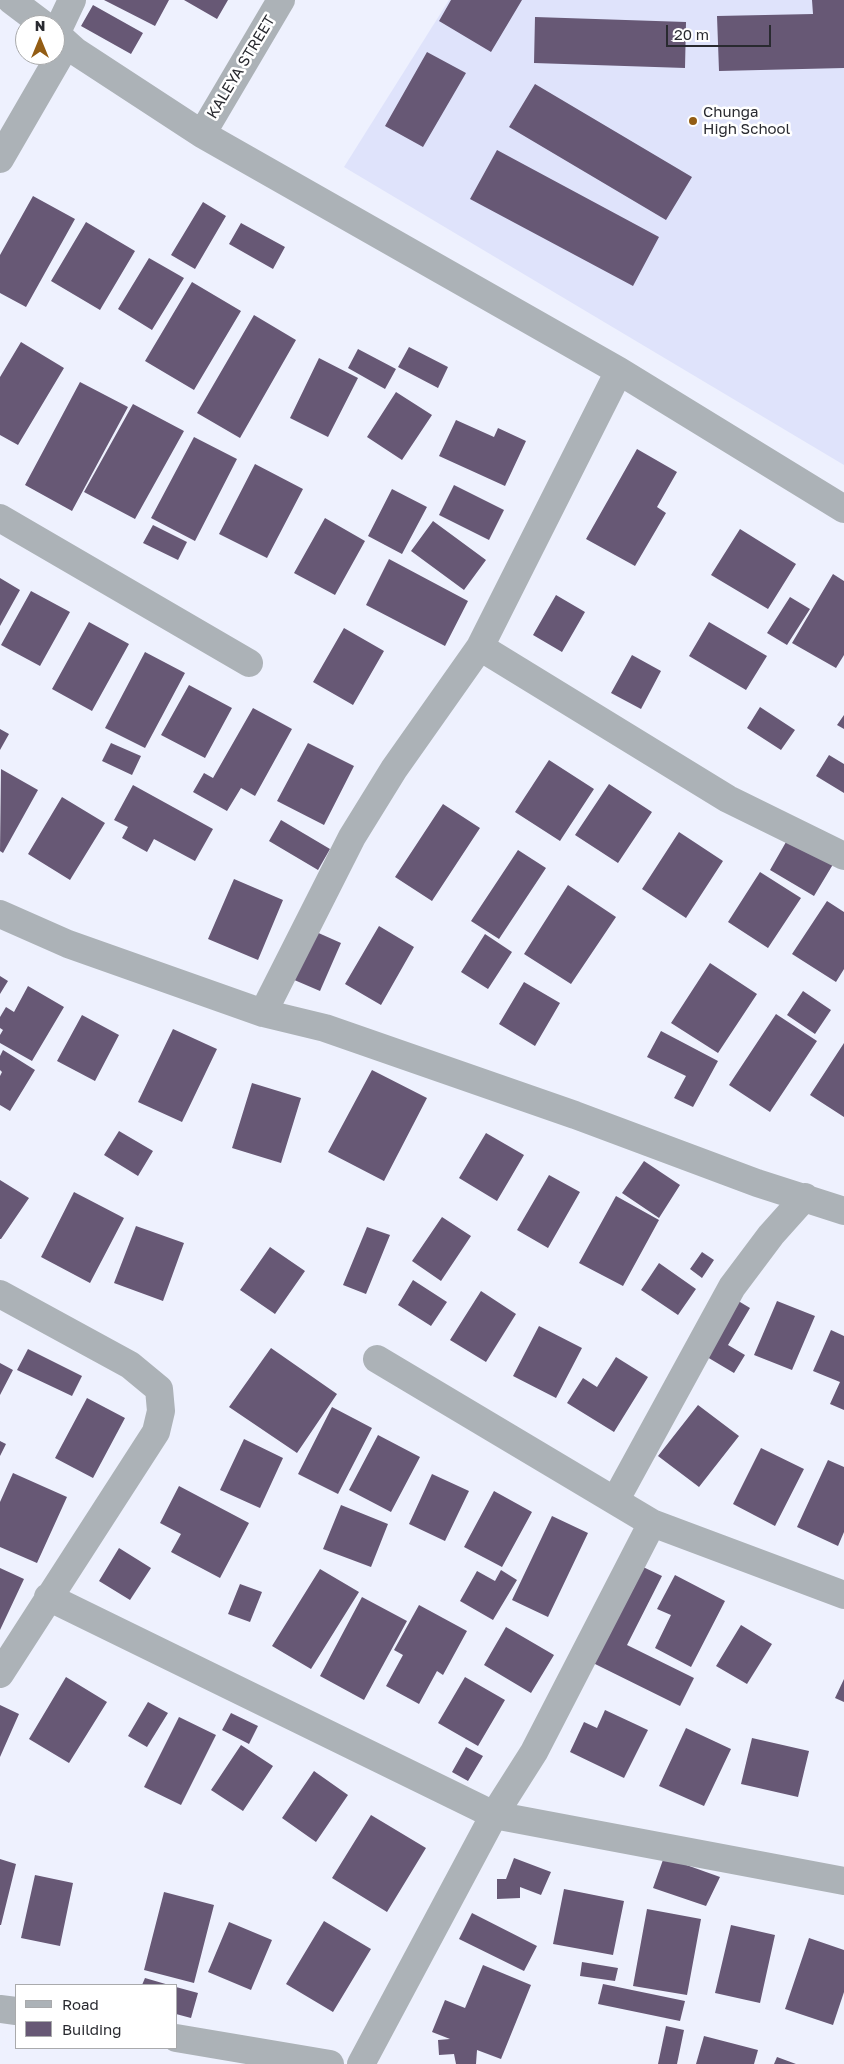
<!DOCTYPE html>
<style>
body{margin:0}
#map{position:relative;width:844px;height:2064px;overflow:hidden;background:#eef1fe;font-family:"Golos Text",sans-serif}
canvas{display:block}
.legend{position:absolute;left:15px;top:1984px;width:162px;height:65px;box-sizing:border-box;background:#fff;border:1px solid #a9aaac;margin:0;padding:6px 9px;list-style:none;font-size:15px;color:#292a30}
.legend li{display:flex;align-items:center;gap:10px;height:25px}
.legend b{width:25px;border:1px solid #a9aaac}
.north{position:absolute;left:15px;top:15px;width:50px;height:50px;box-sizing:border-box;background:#fff;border:1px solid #a9aaac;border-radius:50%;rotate:0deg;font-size:14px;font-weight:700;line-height:20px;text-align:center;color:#292a30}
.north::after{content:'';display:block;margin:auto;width:18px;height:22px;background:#935d14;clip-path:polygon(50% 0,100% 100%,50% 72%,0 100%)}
.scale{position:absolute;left:666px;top:25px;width:105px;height:22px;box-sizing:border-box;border:2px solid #292a30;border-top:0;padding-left:6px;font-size:15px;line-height:18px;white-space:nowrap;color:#292a30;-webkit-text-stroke:4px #fff;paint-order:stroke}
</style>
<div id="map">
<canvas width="844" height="2064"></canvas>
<ul class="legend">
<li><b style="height:6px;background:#acb2b7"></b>Road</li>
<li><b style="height:14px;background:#675875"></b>Building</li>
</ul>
<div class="north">N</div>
<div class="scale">20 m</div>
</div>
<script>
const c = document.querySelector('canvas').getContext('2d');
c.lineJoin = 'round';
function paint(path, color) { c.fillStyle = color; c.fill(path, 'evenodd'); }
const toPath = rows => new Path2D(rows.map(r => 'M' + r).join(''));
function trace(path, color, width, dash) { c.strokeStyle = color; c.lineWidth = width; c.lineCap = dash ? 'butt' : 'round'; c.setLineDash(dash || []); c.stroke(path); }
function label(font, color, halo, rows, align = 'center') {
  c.font = font + ' "Golos Text",sans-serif'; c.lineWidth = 5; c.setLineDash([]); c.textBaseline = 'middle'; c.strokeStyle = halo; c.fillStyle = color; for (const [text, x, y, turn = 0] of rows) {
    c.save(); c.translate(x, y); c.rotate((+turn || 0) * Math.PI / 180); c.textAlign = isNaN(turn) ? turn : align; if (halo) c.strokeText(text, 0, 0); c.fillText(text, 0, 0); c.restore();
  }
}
paint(toPath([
 [449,0,844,0,844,465,344,167]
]), '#dfe3fb');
paint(toPath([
 [104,0,169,0,155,26],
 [184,0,228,0,217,19],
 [451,0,522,0,491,52,439,21],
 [812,0,844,0,844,68,719,71,717,16,813,14],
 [93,5,143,33,131,54,81,26],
 [535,17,686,22,685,68,534,63],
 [427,52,466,73,423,147,385,126],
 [535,84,692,177,666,220,509,127],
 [497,150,659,237,633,286,470,199],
 [33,196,75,219,26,307,0,293,0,255],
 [203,202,226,216,195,269,171,255],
 [86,222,135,251,100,310,51,281],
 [241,223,285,247,273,269,229,244],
 [149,258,184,278,152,330,118,309],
 [192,282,241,311,194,390,145,361],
 [254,315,296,340,240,438,197,413],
 [21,342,64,368,18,445,0,435,0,377],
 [409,347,448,367,438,388,398,367],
 [358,349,396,369,385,389,348,368],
 [319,358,358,378,328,437,290,418],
 [80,382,128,407,72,511,25,485],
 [396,392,432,415,402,460,367,437],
 [133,404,184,431,135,519,84,492],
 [456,420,494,437,498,428,526,441,505,486,439,456],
 [194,437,237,459,195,541,151,518],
 [637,449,677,472,657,507,666,513,635,566,586,539],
 [255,464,303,489,267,558,219,534],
 [454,485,504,510,489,540,439,515],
 [392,489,427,507,402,554,368,536],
 [325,518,365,541,335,595,294,573],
 [433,521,486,560,464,590,411,551],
 [153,525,187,542,178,560,143,543],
 [740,529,796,564,768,609,711,575],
 [389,559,468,601,445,646,366,605],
 [833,574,844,581,844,655,836,668,792,643],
 [0,578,20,590,0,626],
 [31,591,70,612,40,666,1,645],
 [556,595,585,612,562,652,533,635],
 [790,597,810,609,787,645,767,633],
 [89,622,129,644,92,711,52,689],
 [709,622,767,656,746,690,689,656],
 [344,628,384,651,353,705,313,682],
 [145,652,185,673,145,748,105,728],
 [632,655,661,671,641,709,611,693],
 [189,685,232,708,205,758,161,735],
 [760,707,795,730,781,750,747,728],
 [253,708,292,729,255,796,241,788,227,811,193,792,204,773,213,778],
 [844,715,844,729,837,725],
 [0,729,9,734,0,750],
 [111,743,141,756,132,775,102,761],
 [308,743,354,766,324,825,277,801],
 [829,755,844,764,844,793,816,776],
 [549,760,594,789,560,841,515,812],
 [1,769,38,790,3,853,0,851],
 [609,784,652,812,618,863,575,835],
 [133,785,213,829,195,861,154,839,147,852,122,838,128,827,114,820],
 [62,797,105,823,70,880,28,854],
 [443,804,480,828,432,901,395,877],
 [281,820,330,849,318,870,269,841],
 [679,832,723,861,686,918,642,889],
 [790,835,835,861,814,896,770,870],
 [518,850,546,868,499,939,471,921],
 [760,872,801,898,768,948,728,922],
 [234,879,283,900,258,960,208,939],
 [568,885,616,917,571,984,524,954],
 [827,901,844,912,844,969,836,982,792,954],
 [379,926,414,947,381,1005,345,984],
 [314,931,341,943,320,991,292,979],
 [485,934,512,952,488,989,461,972],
 [710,963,757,994,718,1053,671,1023],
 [0,976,8,981,0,994],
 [524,982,560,1003,535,1046,499,1024],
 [28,986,64,1007,32,1061,0,1043,0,1035,3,1030,0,1028,0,1017,6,1007,14,1012],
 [803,991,831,1010,815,1034,787,1015],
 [776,1014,817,1041,770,1112,729,1085],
 [82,1015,119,1035,95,1081,57,1061],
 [173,1029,217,1049,182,1122,138,1102],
 [661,1031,718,1061,693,1107,674,1098,686,1076,647,1057],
 [844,1043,844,1117,810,1095],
 [3,1050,35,1070,10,1111,0,1105,0,1076,2,1072,0,1070,0,1056],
 [372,1070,427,1098,384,1181,328,1152],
 [252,1083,301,1098,281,1163,232,1148],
 [119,1131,153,1151,138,1176,104,1155],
 [486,1133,524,1155,497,1201,459,1178],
 [644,1161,680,1185,659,1218,622,1193],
 [549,1175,580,1192,548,1248,517,1230],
 [0,1180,29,1198,1,1239,0,1239],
 [74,1192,124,1218,90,1283,41,1257],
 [616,1196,659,1220,623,1286,579,1263],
 [442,1217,471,1236,441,1281,412,1261],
 [136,1226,184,1243,163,1301,114,1283],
 [367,1227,390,1235,366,1294,343,1285],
 [270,1247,305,1271,275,1314,240,1290],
 [702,1252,714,1260,702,1278,690,1269],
 [659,1263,696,1289,678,1315,641,1290],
 [413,1280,447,1302,431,1326,398,1305],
 [481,1291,516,1314,486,1362,450,1340],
 [735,1299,750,1308,728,1345,745,1355,734,1373,702,1354],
 [777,1301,815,1316,792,1370,754,1355],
 [539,1326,582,1348,556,1398,513,1376],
 [831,1330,844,1336,844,1410,830,1404,840,1382,813,1371],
 [271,1348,337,1394,297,1453,229,1407],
 [28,1349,82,1376,72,1396,17,1370],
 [616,1357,648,1377,614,1432,567,1403,583,1378,597,1387],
 [0,1363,13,1370,0,1395],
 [87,1398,125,1418,93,1478,55,1458],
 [698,1405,739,1436,699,1487,658,1456],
 [332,1407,372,1428,338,1494,298,1474],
 [378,1435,420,1457,391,1512,349,1490],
 [244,1439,283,1458,260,1508,220,1490],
 [0,1441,6,1444,0,1456],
 [761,1448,804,1469,775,1526,733,1504],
 [828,1460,844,1467,844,1532,838,1546,797,1527],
 [13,1473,67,1497,37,1563,0,1547,0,1502],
 [432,1474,469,1491,445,1541,409,1524],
 [179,1486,249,1523,220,1578,171,1552,181,1534,160,1523],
 [494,1491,532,1512,502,1567,464,1547],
 [341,1505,388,1524,371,1567,323,1549],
 [552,1516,588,1533,548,1617,512,1600],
 [119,1548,151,1568,130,1600,99,1581],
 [641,1566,662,1576,627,1645,694,1678,680,1706,593,1663],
 [0,1568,24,1579,0,1630],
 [320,1569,359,1592,311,1669,272,1646],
 [501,1570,517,1580,493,1620,460,1601,477,1571,495,1581],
 [675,1575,725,1601,691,1667,655,1648,671,1615,657,1609],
 [240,1584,262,1592,250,1622,228,1614],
 [362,1597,407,1621,364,1700,320,1676],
 [419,1605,467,1631,443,1675,437,1671,419,1704,386,1686,403,1655,394,1650],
 [741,1625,772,1644,747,1684,716,1666],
 [506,1627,554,1655,531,1693,484,1665],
 [66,1677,107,1702,69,1763,29,1739],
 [465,1677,505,1700,478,1746,438,1723],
 [844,1679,844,1702,835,1698],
 [148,1702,168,1713,147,1747,128,1736],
 [0,1705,19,1714,0,1757],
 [605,1710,648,1730,624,1778,570,1752,584,1722,597,1728],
 [231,1713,258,1726,249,1744,222,1730],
 [179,1717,216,1735,181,1805,144,1787],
 [686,1728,731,1749,704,1806,659,1786],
 [752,1738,809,1751,798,1797,741,1784],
 [241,1745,273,1766,243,1811,211,1790],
 [466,1747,483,1756,468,1781,452,1772],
 [314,1771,348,1795,316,1842,282,1818],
 [371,1815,426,1848,387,1912,332,1878],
 [664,1857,720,1877,706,1906,653,1888],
 [514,1858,551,1872,541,1895,520,1887,520,1898,497,1899,497,1879,506,1879],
 [0,1859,16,1864,1,1925,0,1925],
 [35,1875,73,1883,60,1946,21,1938],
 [564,1889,624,1901,613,1955,553,1944],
 [164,1892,214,1905,194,1983,144,1970],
 [647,1909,701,1919,687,1995,633,1986],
 [472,1913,537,1946,524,1971,459,1939],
 [324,1921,371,1949,333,2012,286,1984],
 [229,1922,272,1940,251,1990,208,1972],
 [731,1925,775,1935,760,2003,715,1993],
 [809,1938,844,1950,844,1992,833,2025,785,2009],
 [582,1962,618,1968,615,1981,580,1976],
 [483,1965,531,1985,501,2059,477,2050,476,2064,456,2064,454,2054,439,2055,438,2040,450,2039,432,2032,445,2000,465,2008],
 [145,1978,169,1985,142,1985],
 [603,1984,685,2001,680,2021,598,2004],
 [176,1987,198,1993,191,2018,176,2014],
 [666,2026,684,2030,677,2064,658,2064],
 [704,2036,758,2050,754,2064,696,2064],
 [777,2057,796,2064,774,2064]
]), '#675875');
trace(toPath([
 [11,0,44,25],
 [55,33,75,51,202,134,619,371,844,509],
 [56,34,72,0],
 [202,134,281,0],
 [0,159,66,45],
 [0,518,249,663],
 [480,647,728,799,844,856],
 [0,914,68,944,263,1013,325,1028,575,1115,757,1183,844,1211],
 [263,1013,352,837,394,769,480,647,619,371],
 [0,1294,130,1365,159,1389,161,1411,156,1432,0,1674],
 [377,1359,652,1523,844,1595],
 [615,1501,732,1287,771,1235,805,1197],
 [48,1597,494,1815,844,1881],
 [0,2009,16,2011],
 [176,2038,330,2064],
 [361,2064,494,1815,534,1752,652,1523]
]), '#acb2b7', 28);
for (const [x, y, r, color] of [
 [693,121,5,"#935d14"]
]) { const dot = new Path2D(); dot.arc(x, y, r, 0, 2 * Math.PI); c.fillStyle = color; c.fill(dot); trace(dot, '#fff', 2); }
label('15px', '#292a30', '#fff', [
 ["KALEYA STREET",241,67,-59]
]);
label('15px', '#292a30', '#fff', [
 ["Chunga",703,112],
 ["High School",703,129]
], 'left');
</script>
